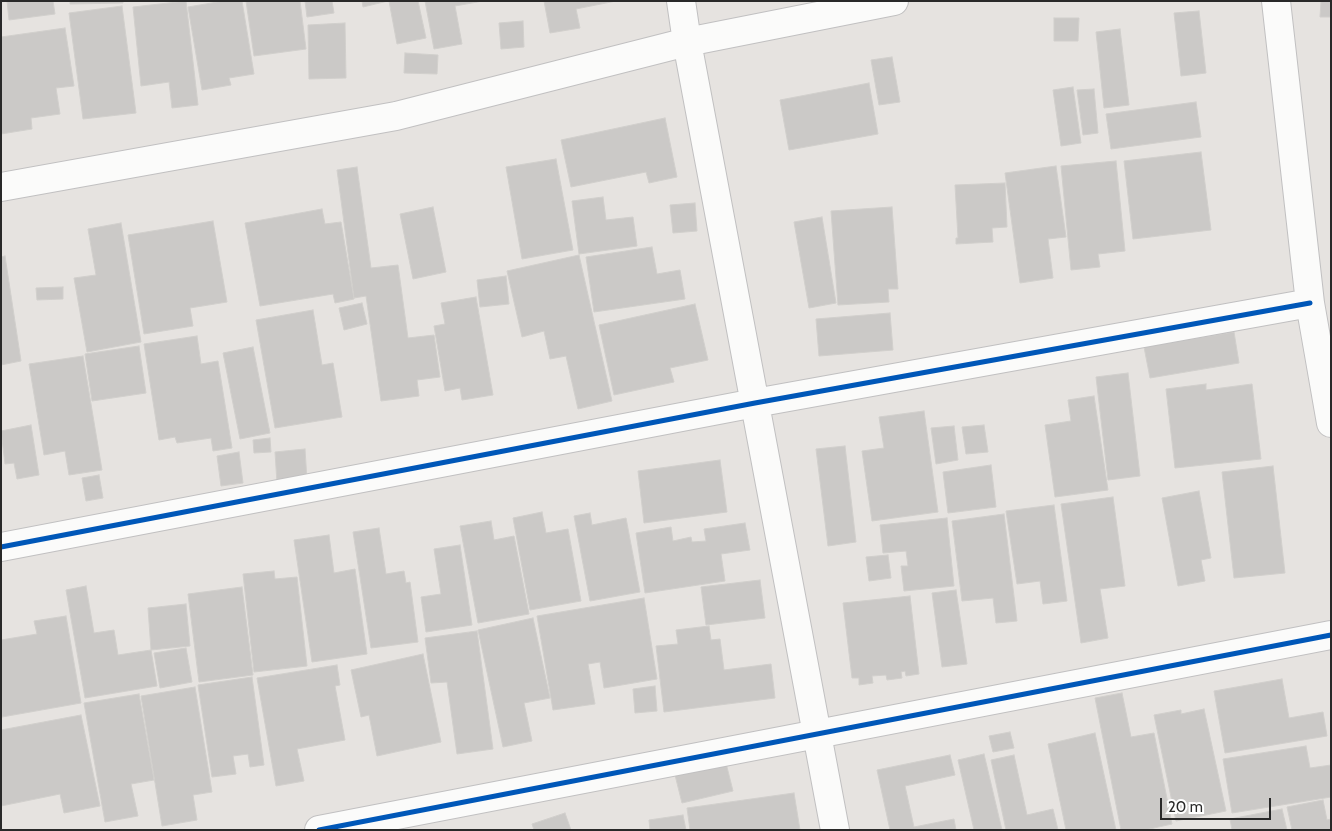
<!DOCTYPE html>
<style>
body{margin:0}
#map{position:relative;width:1332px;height:831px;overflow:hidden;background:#e6e3e0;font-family:Cabin,sans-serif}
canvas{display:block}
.frame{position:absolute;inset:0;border:2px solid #292929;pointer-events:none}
.scale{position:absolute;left:1160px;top:798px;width:111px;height:22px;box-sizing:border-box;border:2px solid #292929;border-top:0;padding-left:6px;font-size:15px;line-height:18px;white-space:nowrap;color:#292929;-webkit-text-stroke:4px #fff;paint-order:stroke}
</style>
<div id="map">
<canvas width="1332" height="831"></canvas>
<div class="frame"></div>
<div class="scale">20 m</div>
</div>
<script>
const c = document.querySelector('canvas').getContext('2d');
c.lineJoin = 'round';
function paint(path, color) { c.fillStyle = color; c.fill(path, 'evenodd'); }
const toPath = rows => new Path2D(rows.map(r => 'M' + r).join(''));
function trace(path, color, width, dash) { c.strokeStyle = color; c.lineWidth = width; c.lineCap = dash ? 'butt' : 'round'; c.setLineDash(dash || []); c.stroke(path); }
const building = toPath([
 [7,1,53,1,55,14,9,20,7,1],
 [70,1,123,1,123,3,70,4,70,1],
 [186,1,198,105,172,108,169,82,141,86,133,7,186,1],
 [223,1,242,1,254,74,229,78,231,85,202,90,188,7,223,1],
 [246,1,300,1,306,49,254,56,246,1],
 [305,1,332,1,334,13,307,17,305,1],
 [362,1,388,1,363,7,362,1],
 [389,1,418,1,426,38,397,44,389,1],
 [425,1,483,1,455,6,462,44,434,49,425,1],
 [544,1,616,1,576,9,580,28,550,33,544,1],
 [1321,1,1331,1,1331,17,1320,17,1321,1],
 [122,6,136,113,83,119,69,13,122,6],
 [1199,11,1206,73,1181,76,1174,13,1199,11],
 [1054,18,1079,18,1078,41,1054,41,1054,18],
 [523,21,524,47,501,49,499,23,523,21],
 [345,23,346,78,309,79,308,25,345,23],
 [65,28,74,86,56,88,60,114,31,118,32,129,1,134,1,37,65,28],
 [1120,29,1129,105,1104,108,1096,32,1120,29],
 [405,53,438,55,437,74,404,73,405,53],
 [892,57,900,102,879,105,871,60,892,57],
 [869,83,878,134,789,150,780,100,869,83],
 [1073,87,1081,143,1061,146,1053,90,1073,87],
 [1094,89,1098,133,1083,135,1077,90,1094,89],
 [1196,102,1201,137,1111,149,1106,114,1196,102],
 [665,118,677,177,649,183,646,172,571,187,561,140,665,118],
 [1201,152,1211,230,1133,239,1124,161,1201,152],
 [556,159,573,250,522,259,506,167,556,159],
 [1116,161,1125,251,1098,254,1100,267,1071,270,1061,166,1116,161],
 [1056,166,1066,237,1048,239,1053,278,1020,283,1005,173,1056,166],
 [357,167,371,268,398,265,408,338,434,335,440,377,417,380,419,396,381,401,366,296,354,298,337,170,357,167],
 [1005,183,1007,227,992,228,993,242,956,244,956,238,958,238,955,185,1005,183],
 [603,197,606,220,633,217,637,246,579,254,572,201,603,197],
 [695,203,697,231,673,233,670,205,695,203],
 [433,207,446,272,413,279,400,214,433,207],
 [892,207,898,289,888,289,889,302,838,305,831,211,892,207],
 [322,209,325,224,341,222,354,299,335,303,333,294,260,306,245,223,322,209],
 [822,217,836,303,809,308,794,222,822,217],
 [213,221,227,302,190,308,193,326,144,334,128,235,213,221],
 [121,223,141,342,87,352,74,278,96,275,88,229,121,223],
 [652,247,657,274,680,270,685,299,594,312,586,257,652,247],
 [579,255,612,401,578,409,566,356,550,359,544,331,522,337,507,271,579,255],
 [5,256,21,361,1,365,1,257,5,256],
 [506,276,509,304,480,307,477,280,506,276],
 [63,287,63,299,37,300,36,288,63,287],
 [476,297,493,395,462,400,460,388,445,391,434,326,445,324,441,303,476,297],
 [362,303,367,324,344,330,339,308,362,303],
 [695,304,708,360,670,368,674,382,614,395,599,325,695,304],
 [313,310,322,365,333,363,342,417,275,428,256,320,313,310],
 [890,313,893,350,819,356,816,319,890,313],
 [1234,332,1239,363,1150,378,1144,347,1234,332],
 [197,336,201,364,218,361,232,448,213,451,211,438,177,443,175,437,159,440,144,344,197,336],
 [139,346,146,393,92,401,85,354,139,346],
 [253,347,270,433,240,439,223,353,253,347],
 [83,356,102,470,69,475,65,451,44,455,29,364,83,356],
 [1128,373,1140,476,1108,480,1096,377,1128,373],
 [1206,384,1206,390,1252,384,1261,459,1175,468,1166,389,1206,384],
 [1094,396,1108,490,1055,497,1045,425,1071,421,1068,400,1094,396],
 [924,411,938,512,872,521,862,451,884,448,879,417,924,411],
 [31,425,39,475,17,479,14,463,5,464,1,431,31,425],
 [984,425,988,452,966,454,962,427,984,425],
 [954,426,958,460,936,464,931,428,954,426],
 [270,438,271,452,254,453,253,440,270,438],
 [845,446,856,542,828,546,816,449,845,446],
 [305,449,307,480,277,483,275,452,305,449],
 [239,452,243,483,221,486,217,456,239,452],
 [720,460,727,512,644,523,638,471,720,460],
 [991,465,996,507,948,513,943,472,991,465],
 [1273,466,1285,573,1234,578,1222,472,1273,466],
 [99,475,103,498,86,501,82,478,99,475],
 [1199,491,1211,558,1201,560,1205,581,1178,586,1162,498,1199,491],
 [1113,497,1125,586,1100,589,1108,638,1081,643,1061,504,1113,497],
 [1054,505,1067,601,1043,604,1040,581,1017,584,1006,511,1054,505],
 [542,512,546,533,568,529,581,601,530,610,513,518,542,512],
 [590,513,592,525,626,518,640,592,590,601,574,516,590,513],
 [1004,514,1017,621,996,623,993,598,962,601,952,521,1004,514],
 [947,518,954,586,904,591,901,566,908,566,906,551,883,553,880,525,947,518],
 [491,521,494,540,514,536,529,614,478,623,460,526,491,521],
 [745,523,750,550,721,554,725,581,645,593,636,533,671,527,673,541,691,537,692,542,706,541,704,529,745,523],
 [379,528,386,574,404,571,406,583,410,582,418,642,371,648,353,532,379,528],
 [329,535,334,573,355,569,367,654,312,662,294,540,329,535],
 [460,545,472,625,426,632,421,597,441,594,434,549,460,545],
 [888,555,891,578,869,581,866,557,888,555],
 [274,571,275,579,297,577,307,666,254,672,243,574,274,571],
 [760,580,765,618,706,625,701,587,760,580],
 [86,586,94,633,114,630,118,655,151,650,157,686,85,698,66,590,86,586],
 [242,587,253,675,199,682,188,594,242,587],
 [956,590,967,664,942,667,932,593,956,590],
 [910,596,919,674,906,676,905,671,901,672,902,678,887,680,886,675,872,676,873,683,859,685,859,678,852,678,843,603,910,596],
 [644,598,657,679,604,688,600,662,588,664,595,704,553,710,537,616,644,598],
 [186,604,190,646,151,650,148,608,186,604],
 [66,616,81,703,2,717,1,640,37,634,34,621,66,616],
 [533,618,550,698,524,703,532,741,503,747,478,630,533,618],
 [709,626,711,640,720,639,724,670,771,664,775,698,664,712,656,646,678,644,676,630,709,626],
 [477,631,493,749,457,754,447,682,431,683,425,638,477,631],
 [186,648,192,682,160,688,154,653,186,648],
 [423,654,441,742,377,756,369,715,361,717,351,670,423,654],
 [337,665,340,685,335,686,345,740,297,749,304,781,276,786,257,678,337,665],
 [252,677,264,765,250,767,248,754,233,756,236,774,212,777,198,685,252,677],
 [1282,679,1289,718,1323,712,1327,736,1225,753,1214,691,1282,679],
 [655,686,657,711,635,713,633,689,655,686],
 [195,687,212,792,193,795,197,820,162,826,141,696,195,687],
 [1122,693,1131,737,1154,733,1172,824,1145,830,1121,830,1095,698,1122,693],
 [139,694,154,780,131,784,138,816,105,822,84,703,139,694],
 [1204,709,1226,811,1176,821,1154,715,1181,710,1181,714,1204,709],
 [81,715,100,806,64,813,60,794,1,806,1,730,81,715],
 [1010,732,1014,748,993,752,989,736,1010,732],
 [1095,733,1116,830,1066,830,1048,744,1095,733],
 [1306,746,1310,768,1331,765,1331,797,1232,813,1223,759,1306,746],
 [984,754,1002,830,974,830,958,760,984,754],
 [950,755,955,775,905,786,914,827,954,819,956,830,890,830,877,770,950,755],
 [1014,755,1027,815,1053,809,1058,830,1006,830,991,760,1014,755],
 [726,763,733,791,682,803,675,775,726,763],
 [794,793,800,830,690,830,687,808,794,793],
 [1323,800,1327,820,1331,819,1331,830,1292,830,1287,807,1323,800],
 [1282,809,1287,830,1232,830,1230,819,1282,809],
 [565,813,571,830,534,830,532,824,565,813],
 [683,815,686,830,650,830,649,820,683,815]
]);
paint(building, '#cbc9c7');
trace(building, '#d1cfcc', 1);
const minor = toPath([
 [681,1,687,42,835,830],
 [1276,1,1310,303,1331,423],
 [1,187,396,116,687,42,894,1],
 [1,547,755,403,1310,303],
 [319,830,1331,635]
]);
trace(minor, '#c1c0c1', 30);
trace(minor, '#fbfbfa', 28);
trace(toPath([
 [1,547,755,403,1310,303],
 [319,830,1331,635]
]), '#0057b8', 5);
</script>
